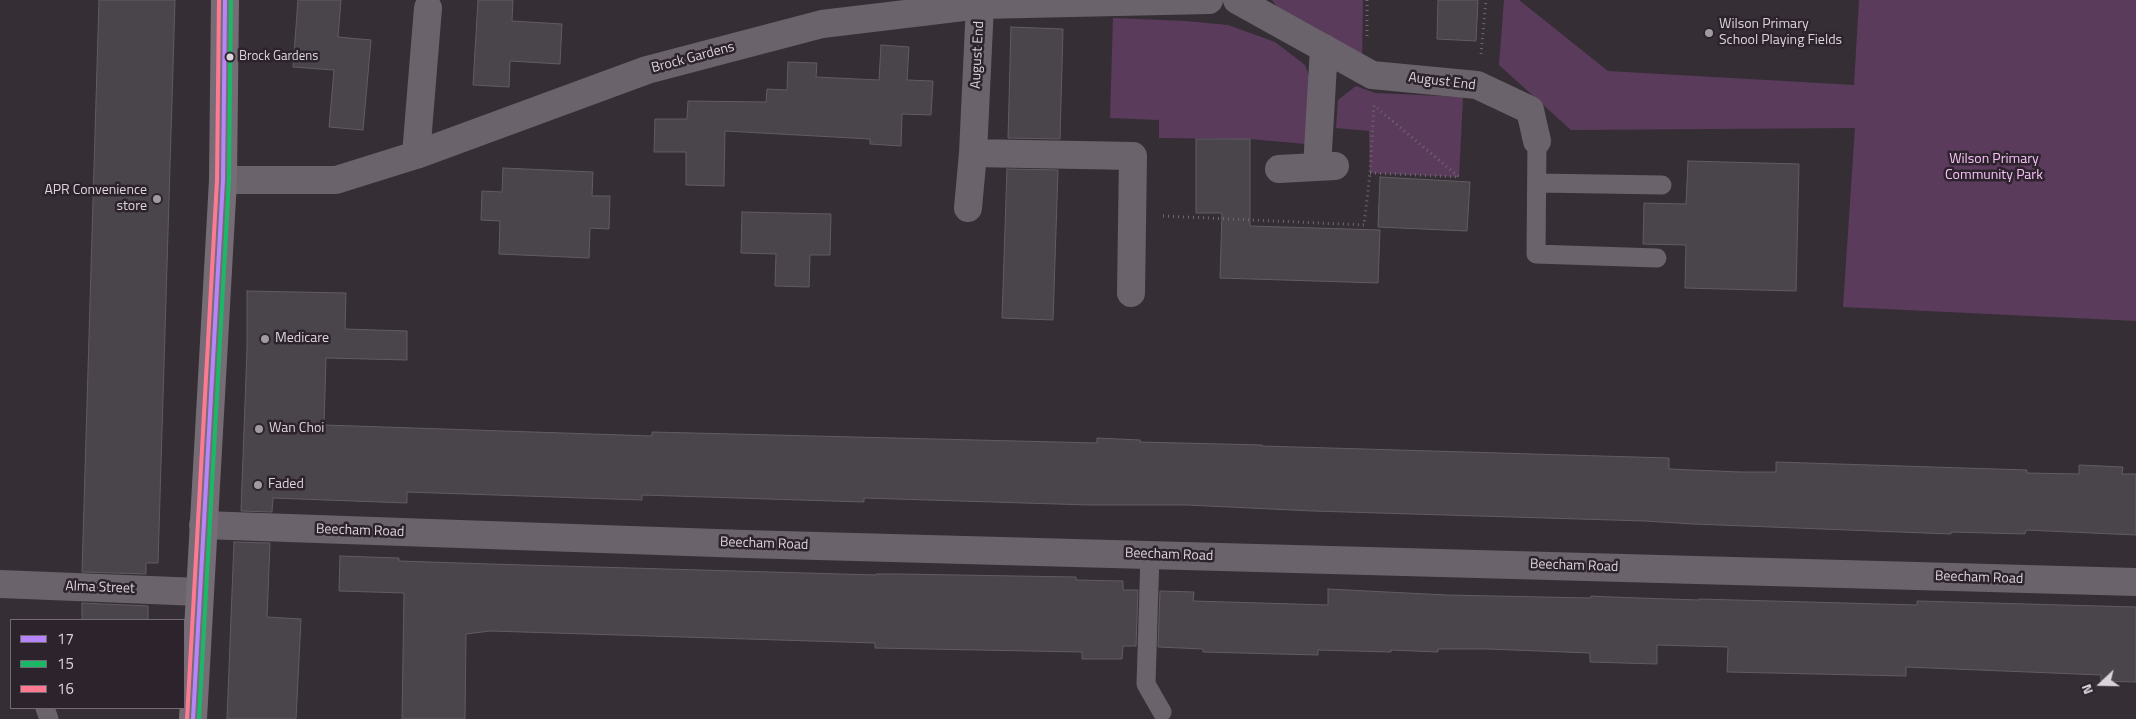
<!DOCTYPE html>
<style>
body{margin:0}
#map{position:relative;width:2136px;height:719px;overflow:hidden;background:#352f35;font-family:"Titillium Web",sans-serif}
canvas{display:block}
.legend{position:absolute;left:10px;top:619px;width:175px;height:90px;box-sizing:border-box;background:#2d232d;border:1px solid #736a73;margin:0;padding:6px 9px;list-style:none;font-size:15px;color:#dbd5db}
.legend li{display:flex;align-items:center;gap:10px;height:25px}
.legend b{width:25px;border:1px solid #736a73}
.north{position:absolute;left:2076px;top:659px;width:50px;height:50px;-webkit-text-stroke:4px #2d232d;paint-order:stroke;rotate:249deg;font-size:14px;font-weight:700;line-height:20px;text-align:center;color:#dbd5db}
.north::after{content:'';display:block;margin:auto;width:18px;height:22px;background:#dbd5db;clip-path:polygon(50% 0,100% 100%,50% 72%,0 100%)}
</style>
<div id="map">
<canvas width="2136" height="719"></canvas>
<ul class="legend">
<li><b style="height:6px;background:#b685f9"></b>17</li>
<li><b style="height:6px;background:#1ab867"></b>15</li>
<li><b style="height:6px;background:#fe7a93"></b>16</li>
</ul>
<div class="north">N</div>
</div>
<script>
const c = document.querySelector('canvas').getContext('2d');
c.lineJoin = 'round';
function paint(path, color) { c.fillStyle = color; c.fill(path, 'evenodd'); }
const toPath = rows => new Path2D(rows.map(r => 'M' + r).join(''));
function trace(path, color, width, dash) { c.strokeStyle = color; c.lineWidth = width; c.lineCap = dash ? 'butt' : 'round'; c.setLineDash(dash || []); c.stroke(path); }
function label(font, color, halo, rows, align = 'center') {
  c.font = font + ' "Titillium Web",sans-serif'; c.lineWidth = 5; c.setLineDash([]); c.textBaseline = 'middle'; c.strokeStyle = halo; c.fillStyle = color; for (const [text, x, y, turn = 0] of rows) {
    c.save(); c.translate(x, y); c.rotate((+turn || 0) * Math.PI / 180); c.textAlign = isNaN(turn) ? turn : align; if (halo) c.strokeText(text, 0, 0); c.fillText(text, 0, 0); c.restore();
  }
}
paint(toPath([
 [1272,0,1363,0,1362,62,1281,12],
 [1504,0,1519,0,1608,71,1854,85,1859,0,2136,0,2136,321,1843,307,1855,128,1571,130,1499,65],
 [1113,18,1185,21,1228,25,1275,42,1305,65,1311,82,1306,144,1250,139,1159,138,1159,120,1110,118],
 [1356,86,1375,93,1463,97,1459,177,1370,173,1369,131,1336,128,1338,100]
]), '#5b3b5c');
const building = toPath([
 [99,0,175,0,158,563,146,563,146,574,82,572,99,0],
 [298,0,341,0,338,37,371,40,363,130,329,127,334,70,293,67,298,0],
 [478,0,513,0,512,21,562,24,560,64,510,61,509,87,473,85,478,0],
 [1438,0,1478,0,1476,41,1437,39,1438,0],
 [1011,27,1063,29,1060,139,1008,138,1011,27],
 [881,45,909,47,907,80,933,81,931,115,902,114,901,146,870,144,870,139,725,131,724,186,686,185,686,152,654,152,655,119,687,119,688,101,766,102,767,89,787,90,788,62,817,63,816,77,879,80,881,45],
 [1196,139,1250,139,1250,226,1380,230,1378,283,1220,278,1222,213,1196,213,1196,139],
 [1688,161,1799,164,1796,291,1685,288,1686,245,1643,244,1644,203,1686,204,1688,161],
 [503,168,593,172,592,196,610,196,609,229,590,228,589,258,499,254,500,221,481,220,482,191,502,192,503,168],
 [1007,169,1058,170,1053,320,1002,318,1007,169],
 [1380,177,1470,182,1467,231,1378,227,1380,177],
 [742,212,831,214,830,255,810,255,809,287,775,286,776,254,741,253,742,212],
 [247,291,346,293,345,329,407,331,407,360,326,358,324,425,652,436,652,432,1097,443,1097,438,1119,439,1140,440,1140,442,1262,445,1262,446,1669,458,1669,469,1740,472,1776,472,1776,462,2027,470,2027,473,2079,474,2079,465,2123,467,2122,474,2136,474,2136,535,2026,530,2025,534,1951,532,1951,534,1693,524,1645,521,1313,511,1187,505,1089,505,864,498,864,502,642,495,642,500,407,492,407,503,273,498,272,512,241,511,247,349,247,291],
 [234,542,270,543,267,617,301,619,296,719,227,719,234,542],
 [340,556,399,558,399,561,490,564,876,575,876,574,899,574,1076,577,1076,580,1123,581,1123,590,1138,590,1136,646,1123,646,1122,659,1082,659,1082,652,875,648,875,643,490,631,466,634,465,719,402,719,404,593,339,591,340,556],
 [1328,589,1446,595,1591,598,1591,596,1611,597,1699,600,1699,599,1917,605,1917,601,2136,607,2136,682,2101,681,2101,675,1906,667,1906,676,1727,672,1728,647,1657,645,1657,664,1590,662,1590,653,1487,649,1438,649,1438,652,1391,650,1391,652,1318,650,1318,655,1203,652,1203,649,1158,647,1160,591,1194,592,1193,601,1328,605,1328,589],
 [82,603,148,606,148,620,82,620,82,603]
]);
paint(building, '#4a454a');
trace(building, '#615c61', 1);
trace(toPath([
 [1367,36,1367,0],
 [1481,54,1486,0],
 [1370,173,1459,177,1376,107],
 [1163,216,1364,225,1370,173,1374,105]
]), '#6e696e', 3, [1, 4]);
trace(toPath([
 [1537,141,1536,254,1657,258],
 [1537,183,1662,185],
 [1150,555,1146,684,1162,712],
 [45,708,49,719]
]), '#6b636b', 19);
trace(toPath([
 [1237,0,1372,75,1477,85,1530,110,1537,141],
 [973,153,1133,156,1131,293],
 [416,155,428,8],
 [1317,167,1324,48],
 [1279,169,1335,166],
 [223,180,336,180,416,155,647,70,822,24,980,5,1209,0],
 [968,208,973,153,980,5],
 [203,525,745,544,2136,582],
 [0,584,200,592]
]), '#6b636b', 28);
trace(toPath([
 [193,719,223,180,225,0]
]), '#766c76', 28);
trace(toPath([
 [193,719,223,180,225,0]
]), '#b685f9', 4);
trace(toPath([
 [199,719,229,180,231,0]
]), '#1ab867', 4);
trace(toPath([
 [187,719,217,180,219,0]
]), '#fe7a93', 4);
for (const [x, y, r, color] of [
 [1709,33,5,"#a19ba1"],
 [230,57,4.5,"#dbd5db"],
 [157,199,5,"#a19ba1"],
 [265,339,5,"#a19ba1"],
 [259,429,5,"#a19ba1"],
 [258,485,5,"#a19ba1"]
]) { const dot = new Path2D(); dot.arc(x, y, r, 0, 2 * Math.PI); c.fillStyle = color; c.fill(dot); trace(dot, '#2d232d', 2); }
label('13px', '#dbd5db', '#2d232d', [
 ["Brock Gardens",239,57]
], 'left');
label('14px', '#dbd5db', '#2d232d', [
 ["Wilson Primary",1719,25],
 ["School Playing Fields",1719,41],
 ["APR Convenience",147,191,"right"],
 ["store",147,207,"right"],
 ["Medicare",275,339],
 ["Wan Choi",269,429],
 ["Faded",268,485]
], 'left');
label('14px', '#dbd5db', '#2d232d', [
 ["August End",978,55,-87],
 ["Brock Gardens",693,58,-15],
 ["August End",1442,82,7],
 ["Beecham Road",360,531,2],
 ["Beecham Road",764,544,2],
 ["Beecham Road",1169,555,2],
 ["Beecham Road",1574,566,2],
 ["Beecham Road",1979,578,2],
 ["Alma Street",100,588,2]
]);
label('14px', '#f8c2f8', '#2d232d', [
 ["Wilson Primary",1994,160],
 ["Community Park",1994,176]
]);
</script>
